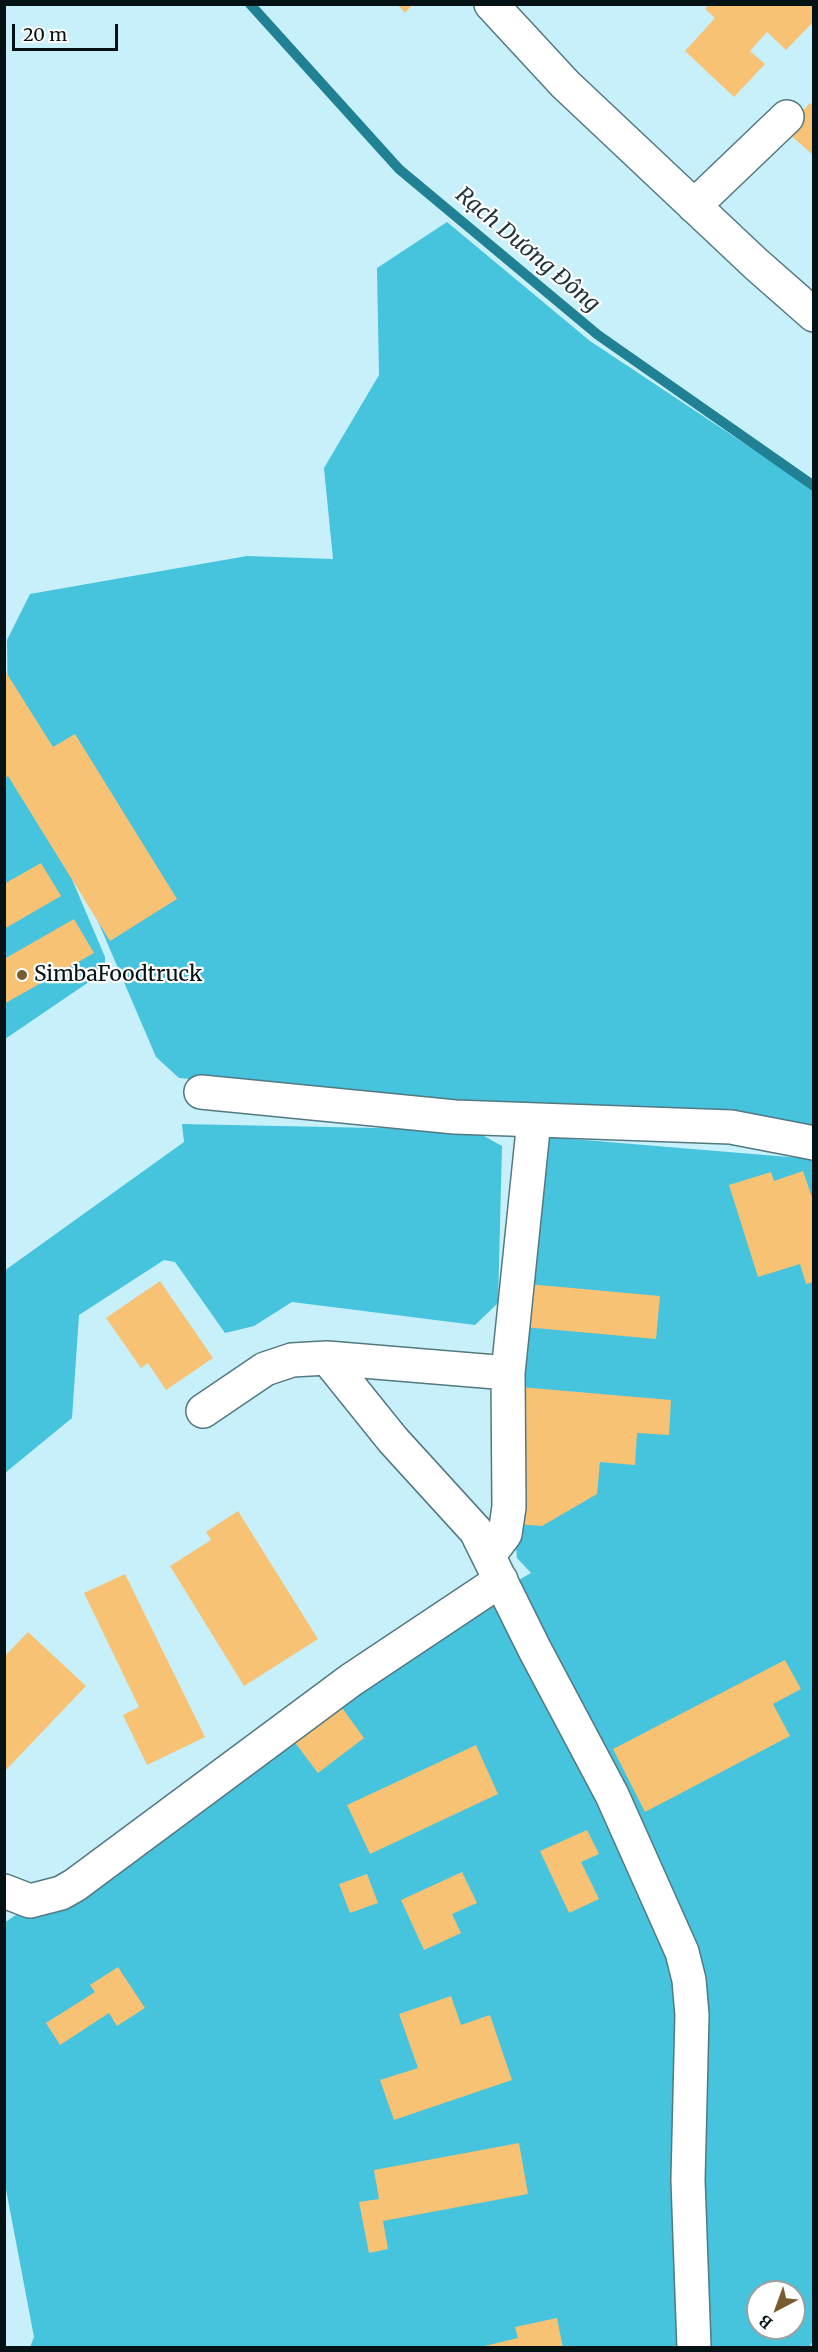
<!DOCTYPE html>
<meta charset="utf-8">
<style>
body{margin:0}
#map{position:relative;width:818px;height:2352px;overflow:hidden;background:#c7f0fa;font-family:Merriweather,serif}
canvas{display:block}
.frame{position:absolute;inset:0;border:6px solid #041215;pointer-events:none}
.north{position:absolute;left:746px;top:2280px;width:60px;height:60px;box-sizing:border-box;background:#fff;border:2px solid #9ba0a1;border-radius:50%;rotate:221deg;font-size:16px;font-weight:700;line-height:24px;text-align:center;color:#041215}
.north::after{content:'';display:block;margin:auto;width:21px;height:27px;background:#785b2f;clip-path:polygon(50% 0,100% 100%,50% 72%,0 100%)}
.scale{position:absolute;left:12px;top:24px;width:106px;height:27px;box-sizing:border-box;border:3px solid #041215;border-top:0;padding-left:8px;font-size:18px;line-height:21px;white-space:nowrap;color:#041215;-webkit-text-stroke:4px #fff;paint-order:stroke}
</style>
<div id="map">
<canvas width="818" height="2352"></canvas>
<div class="frame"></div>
<div class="north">B</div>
<div class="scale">20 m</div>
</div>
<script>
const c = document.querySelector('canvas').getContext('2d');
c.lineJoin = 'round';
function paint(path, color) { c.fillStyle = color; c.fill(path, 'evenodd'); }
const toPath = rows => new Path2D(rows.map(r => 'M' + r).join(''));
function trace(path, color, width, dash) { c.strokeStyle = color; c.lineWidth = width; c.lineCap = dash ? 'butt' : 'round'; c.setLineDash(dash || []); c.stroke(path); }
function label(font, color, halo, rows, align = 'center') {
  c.font = font + ' Merriweather,serif'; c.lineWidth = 4.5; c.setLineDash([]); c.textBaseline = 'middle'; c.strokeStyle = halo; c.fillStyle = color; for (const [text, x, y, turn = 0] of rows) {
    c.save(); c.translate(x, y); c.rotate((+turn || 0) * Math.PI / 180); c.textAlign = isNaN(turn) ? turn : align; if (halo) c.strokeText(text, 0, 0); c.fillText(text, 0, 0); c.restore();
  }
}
paint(toPath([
 [447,222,590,341,813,489,813,1131,527,1110,179,1078,156,1057,8,711,7,640,30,594,247,556,333,559,324,468,379,375,377,268],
 [4,719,105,957,105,971,5,1039],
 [182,1124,473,1130,502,1146,498,1303,475,1325,292,1302,254,1326,225,1333,175,1262,164,1260,79,1315,72,1418,5,1473,4,1271,184,1142],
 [548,1137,813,1159,814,2336,810,2347,30,2347,34,2337,5,2184,4,1923,494,1594,531,1573,517,1558,512,1507,516,1326],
 [758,2292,794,2292,794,2328,758,2328]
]), '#46c3dd');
trace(toPath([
 [250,4,399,169,598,335,814,486]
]), '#1f8193', 10);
paint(toPath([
 [397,4,413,4,405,13],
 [709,4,814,4,814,21,786,50,767,32,750,51,765,64,734,97,685,51,715,18,705,9],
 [810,103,814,106,814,156,785,130],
 [4,669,53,747,75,734,177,899,110,941,8,776,4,778],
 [41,863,61,896,4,929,4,884],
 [74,919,94,953,4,1004,4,959],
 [803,1171,814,1203,814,1282,806,1284,800,1264,758,1277,729,1185,771,1172,774,1181],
 [160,1281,213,1358,166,1390,148,1363,141,1368,106,1318],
 [528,1284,660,1296,656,1339,524,1327],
 [520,1387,671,1400,669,1435,637,1433,635,1465,600,1462,597,1494,542,1526,515,1524],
 [238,1511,318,1639,244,1686,170,1566,211,1540,206,1532],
 [125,1574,205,1737,147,1765,123,1715,139,1707,84,1593],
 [28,1632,86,1686,4,1772,4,1657],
 [785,1660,801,1689,773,1704,790,1736,645,1812,613,1749],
 [340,1705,364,1738,318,1773,293,1740],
 [476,1745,498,1794,370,1854,347,1805],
 [587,1830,599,1854,581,1862,599,1899,569,1913,540,1851],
 [462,1872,477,1903,452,1914,461,1933,424,1950,401,1900],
 [367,1874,378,1903,350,1913,339,1884],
 [118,1967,145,2008,117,2026,109,2013,60,2045,46,2023,95,1992,90,1985],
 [451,1996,461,2025,490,2015,512,2080,394,2120,380,2080,418,2068,399,2014],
 [519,2143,528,2194,383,2221,388,2249,369,2253,359,2202,379,2199,374,2170],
 [557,2318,563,2348,476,2348,518,2338,515,2327]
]), '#f7c273');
const street = toPath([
 [491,4,565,84,756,264,814,315],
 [694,206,787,117],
 [201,1092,455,1117,731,1127,814,1143],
 [327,1358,393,1440,476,1531,535,1650,612,1795,682,1952,689,1980,692,2015,688,2180,694,2348],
 [203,1411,265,1369,292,1360,327,1358,508,1373],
 [489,1555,505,1534,509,1507,508,1373,534,1120],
 [4,1891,30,1901,61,1893,75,1885,351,1680,501,1580]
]);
trace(street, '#537881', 36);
trace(street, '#fff', 33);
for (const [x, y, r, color] of [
 [22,975,6,"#785b2f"]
]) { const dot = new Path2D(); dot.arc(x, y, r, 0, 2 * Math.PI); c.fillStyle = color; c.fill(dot); trace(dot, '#fff', 2); }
label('21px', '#041215', '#fff', [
 ["SimbaFoodtruck",34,975]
], 'left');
label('italic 22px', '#1f353a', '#fff', [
 ["Rạch Dương Đông",527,250,40]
]);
</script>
